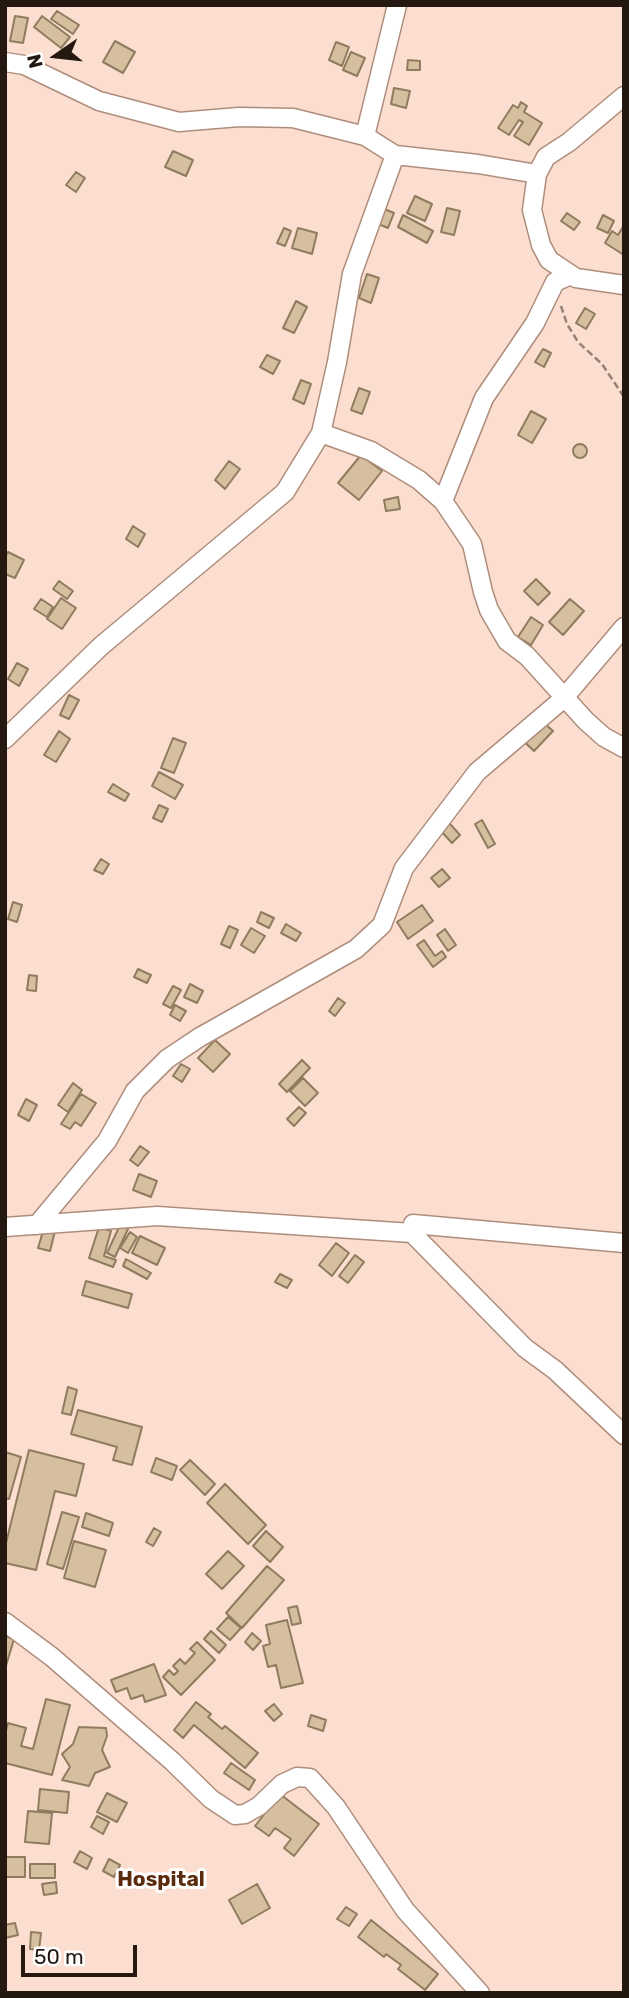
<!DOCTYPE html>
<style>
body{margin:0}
#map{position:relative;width:629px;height:1998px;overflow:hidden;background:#fbdecf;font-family:Rubik,sans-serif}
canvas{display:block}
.frame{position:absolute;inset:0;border:7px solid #241811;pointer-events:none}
.north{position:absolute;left:21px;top:21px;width:70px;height:70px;-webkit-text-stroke:5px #fff;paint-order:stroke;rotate:256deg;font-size:19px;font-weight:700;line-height:28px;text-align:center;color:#241811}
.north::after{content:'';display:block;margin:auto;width:24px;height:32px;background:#241811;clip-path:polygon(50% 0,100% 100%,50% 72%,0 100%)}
.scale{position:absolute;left:21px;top:1945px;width:116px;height:32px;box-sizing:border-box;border:4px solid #241811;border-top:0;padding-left:9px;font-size:21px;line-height:24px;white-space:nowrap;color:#241811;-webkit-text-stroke:5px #fff;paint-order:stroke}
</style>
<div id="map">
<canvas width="629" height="1998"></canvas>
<div class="frame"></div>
<div class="north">N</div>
<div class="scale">50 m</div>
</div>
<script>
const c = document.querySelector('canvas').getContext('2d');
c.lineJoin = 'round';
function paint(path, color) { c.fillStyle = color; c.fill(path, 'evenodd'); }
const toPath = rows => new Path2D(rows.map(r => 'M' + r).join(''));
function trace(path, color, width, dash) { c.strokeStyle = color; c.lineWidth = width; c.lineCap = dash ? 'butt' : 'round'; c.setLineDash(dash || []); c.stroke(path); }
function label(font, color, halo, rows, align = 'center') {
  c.font = font + ' Rubik,sans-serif'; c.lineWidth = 6; c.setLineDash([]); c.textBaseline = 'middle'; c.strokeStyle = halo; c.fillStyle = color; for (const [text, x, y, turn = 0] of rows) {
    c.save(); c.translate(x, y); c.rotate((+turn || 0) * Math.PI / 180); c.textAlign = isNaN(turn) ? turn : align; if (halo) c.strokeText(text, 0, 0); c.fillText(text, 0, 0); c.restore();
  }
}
const building = toPath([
 [57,11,79,25,73,34,51,19,57,11],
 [15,16,28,18,23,43,10,41,15,16],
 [42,16,70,37,61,48,34,27,42,16],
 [115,41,135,52,123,73,103,62,115,41],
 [336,42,349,47,342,66,329,60,336,42],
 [351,52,365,58,357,76,343,70,351,52],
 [408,60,420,61,420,70,407,70,408,60],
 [394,88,410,91,406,108,391,104,394,88],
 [521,102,527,106,524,112,542,123,529,145,514,136,523,122,519,120,509,135,498,128,513,105,518,108,521,102],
 [173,151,193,160,186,176,165,167,173,151],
 [76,172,85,178,76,192,66,185,76,172],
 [415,196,432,204,425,221,407,213,415,196],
 [377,206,394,213,388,228,371,221,377,206],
 [447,208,460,211,454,235,441,232,447,208],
 [567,213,580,222,574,230,561,221,567,213],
 [403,215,433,231,427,243,398,227,403,215],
 [603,215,614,221,608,233,597,228,603,215],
 [624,225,624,255,605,243,612,231,618,235,624,225],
 [284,228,291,231,285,246,277,243,284,228],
 [298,228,317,233,312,254,292,248,298,228],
 [367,274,379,278,371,303,359,298,367,274],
 [296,301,307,307,294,333,283,328,296,301],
 [585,308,595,314,586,329,576,323,585,308],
 [543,349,551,353,544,367,535,362,543,349],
 [267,355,280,361,273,374,260,367,267,355],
 [301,380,311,384,304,404,293,399,301,380],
 [359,388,370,392,362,414,351,410,359,388],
 [531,411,546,419,532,443,518,435,531,411],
 '573 451a7 7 0 1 1 14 0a7 7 0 1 1-14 0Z',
 [361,455,382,471,359,500,338,483,361,455],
 [229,461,240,469,225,489,215,480,229,461],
 [398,497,400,509,386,511,384,500,398,497],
 [133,526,145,534,138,547,126,539,133,526],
 [8,552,24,560,15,578,5,574,5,557,8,552],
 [536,579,550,593,538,605,524,591,536,579],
 [59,581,73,591,67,599,53,589,59,581],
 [61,598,76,608,62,629,47,619,61,598],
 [41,599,53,607,47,617,34,609,41,599],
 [570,599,584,611,563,635,549,622,570,599],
 [531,617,543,625,531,645,518,637,531,617],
 [17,663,28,669,19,686,8,679,17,663],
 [69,695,79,700,69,719,60,715,69,695],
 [535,715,553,731,534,751,517,735,535,715],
 [59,731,70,739,56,762,44,755,59,731],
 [173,738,186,743,174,773,161,768,173,738],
 [159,772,183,785,175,799,152,786,159,772],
 [113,784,129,794,125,801,108,792,113,784],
 [159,805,168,809,162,822,153,818,159,805],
 [442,815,460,835,452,843,441,831,442,815],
 [482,820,495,844,488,848,475,824,482,820],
 [101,859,109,864,103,874,94,870,101,859],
 [442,869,450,878,439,887,431,878,442,869],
 [13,902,22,905,17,922,8,919,13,902],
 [422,905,433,921,408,939,397,922,422,905],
 [261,912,274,918,269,928,257,922,261,912],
 [286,924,301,933,296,941,281,933,286,924],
 [229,926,238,930,230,948,221,944,229,926],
 [251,928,265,936,254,953,241,945,251,928],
 [445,929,456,945,448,951,437,935,445,929],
 [424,940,435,956,442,951,446,957,433,967,417,945,424,940],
 [138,969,151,975,147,983,134,977,138,969],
 [29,975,37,976,36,991,27,990,29,975],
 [190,984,203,991,197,1003,184,997,190,984],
 [173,986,181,990,171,1008,163,1004,173,986],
 [338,998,345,1003,335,1016,329,1011,338,998],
 [175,1005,186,1011,180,1021,170,1015,175,1005],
 [215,1040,230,1054,213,1072,198,1058,215,1040],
 [302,1060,310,1068,287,1092,279,1084,302,1060],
 [181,1064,190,1069,182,1082,173,1076,181,1064],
 [303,1078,318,1093,305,1106,290,1091,303,1078],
 [73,1083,82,1090,68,1112,58,1105,73,1083],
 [81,1094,96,1103,81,1126,75,1122,70,1129,61,1124,81,1094],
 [26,1099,37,1105,29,1121,18,1115,26,1099],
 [299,1107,306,1113,294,1126,287,1119,299,1107],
 [140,1146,149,1152,138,1166,130,1160,140,1146],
 [139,1174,157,1181,151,1197,133,1190,139,1174],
 [120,1225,128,1229,115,1257,107,1253,120,1225],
 [99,1227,111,1231,104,1256,116,1260,113,1267,89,1258,99,1227],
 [44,1228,55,1231,50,1251,38,1248,44,1228],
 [130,1232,137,1237,128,1253,120,1248,130,1232],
 [140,1236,165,1248,157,1265,132,1253,140,1236],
 [336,1243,349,1253,332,1276,319,1265,336,1243],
 [355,1255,364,1262,348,1283,339,1276,355,1255],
 [126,1259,151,1273,147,1279,123,1266,126,1259],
 [280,1274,292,1280,287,1288,275,1282,280,1274],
 [86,1281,132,1294,128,1308,82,1295,86,1281],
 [68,1387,77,1390,71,1415,62,1413,68,1387],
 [78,1410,142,1427,132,1465,113,1460,117,1447,71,1434,78,1410],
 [29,1450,84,1464,76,1496,55,1491,36,1570,5,1563,5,1547,29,1450],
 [5,1452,21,1457,9,1499,5,1498,5,1452],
 [156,1458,177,1466,172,1480,151,1472,156,1458],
 [190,1460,215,1484,205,1495,180,1470,190,1460],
 [225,1484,266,1525,248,1544,207,1503,225,1484],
 [62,1512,79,1517,63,1569,47,1564,62,1512],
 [86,1513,113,1523,109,1536,82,1527,86,1513],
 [154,1528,161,1532,153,1546,146,1542,154,1528],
 [266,1531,283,1547,270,1562,253,1546,266,1531],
 [74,1541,106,1550,95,1587,64,1578,74,1541],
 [228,1551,244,1566,222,1589,206,1574,228,1551],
 [267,1566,284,1580,242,1628,226,1613,267,1566],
 [297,1606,301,1623,292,1625,288,1608,297,1606],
 [228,1617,241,1628,230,1640,217,1629,228,1617],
 [287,1620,303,1683,281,1688,276,1665,268,1667,263,1646,270,1644,266,1625,287,1620],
 [211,1631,226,1645,219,1653,204,1639,211,1631],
 [252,1633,261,1641,253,1650,245,1642,252,1633],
 [5,1636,14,1639,5,1669,5,1636],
 [197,1642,215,1660,181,1695,163,1677,169,1670,174,1675,178,1671,173,1666,180,1659,185,1664,195,1653,190,1649,197,1642],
 [154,1664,166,1695,145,1702,143,1695,131,1699,127,1688,116,1692,111,1680,154,1664],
 [46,1699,70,1705,52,1775,5,1763,5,1734,8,1723,26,1728,21,1746,33,1749,46,1699],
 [196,1702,211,1714,208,1717,222,1729,225,1726,258,1753,245,1768,194,1725,183,1738,174,1730,196,1702],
 [274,1704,282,1714,274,1721,265,1711,274,1704],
 [311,1715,326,1720,323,1731,308,1726,311,1715],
 [79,1727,106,1728,107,1736,102,1750,110,1767,95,1773,89,1786,62,1780,70,1767,62,1754,73,1744,79,1727],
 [231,1763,255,1780,249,1790,224,1773,231,1763],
 [40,1789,69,1792,67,1813,38,1810,40,1789],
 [107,1793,127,1803,117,1822,97,1812,107,1793],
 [280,1794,319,1824,294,1856,284,1848,291,1839,275,1828,269,1836,255,1826,280,1794],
 [28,1811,52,1813,49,1844,25,1842,28,1811],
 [97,1816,109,1822,103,1834,91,1827,97,1816],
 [80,1851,92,1858,87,1869,74,1862,80,1851],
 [5,1857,25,1857,25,1877,5,1877,5,1857],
 [109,1859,120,1865,114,1877,103,1871,109,1859],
 [30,1864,55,1864,55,1878,30,1878,30,1864],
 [56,1882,57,1893,44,1895,42,1884,56,1882],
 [257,1884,270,1908,242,1924,229,1900,257,1884],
 [346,1907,357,1914,349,1926,337,1919,346,1907],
 [371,1920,438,1974,425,1990,398,1969,401,1965,386,1954,384,1957,358,1937,371,1920],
 [15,1923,18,1935,5,1938,5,1925,15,1923],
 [31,1932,41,1933,39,1950,30,1949,31,1932]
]);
paint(building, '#d5bf9e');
trace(building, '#8f7c5f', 2);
const minor = toPath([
 [5,62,24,65,99,101,179,122,239,117,293,118,365,136,395,155,478,164,537,174,546,157,569,142,624,96],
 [365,136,397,5],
 [537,174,532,210,541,245,549,260,576,278,624,285],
 [321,433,371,451,419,480,443,501,472,544,483,592,489,610,507,641,527,656,586,721,604,737,624,748],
 [443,501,484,398,535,323,555,282,571,275],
 [5,739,101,646,285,492,321,433,337,362,352,274,395,155],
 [37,1225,107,1141,135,1091,167,1059,200,1037,356,949,382,925,404,868,477,772,563,699,624,627],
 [5,1227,157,1216,412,1233,413,1224,624,1243],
 [412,1233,525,1348,555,1370,624,1435],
 [5,1622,52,1657,172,1761,211,1799,235,1815,245,1814,259,1806,282,1784,297,1777,310,1778,336,1807,405,1910,480,1993]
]);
trace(minor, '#af8d7c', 21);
trace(toPath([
 [561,306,567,324,578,342,602,364,624,397]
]), '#968176', 2.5, [7, 3.5]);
trace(minor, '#fff', 18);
label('bold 21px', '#5a2b0c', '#fff', [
 ["Hospital",161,1880]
]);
</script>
